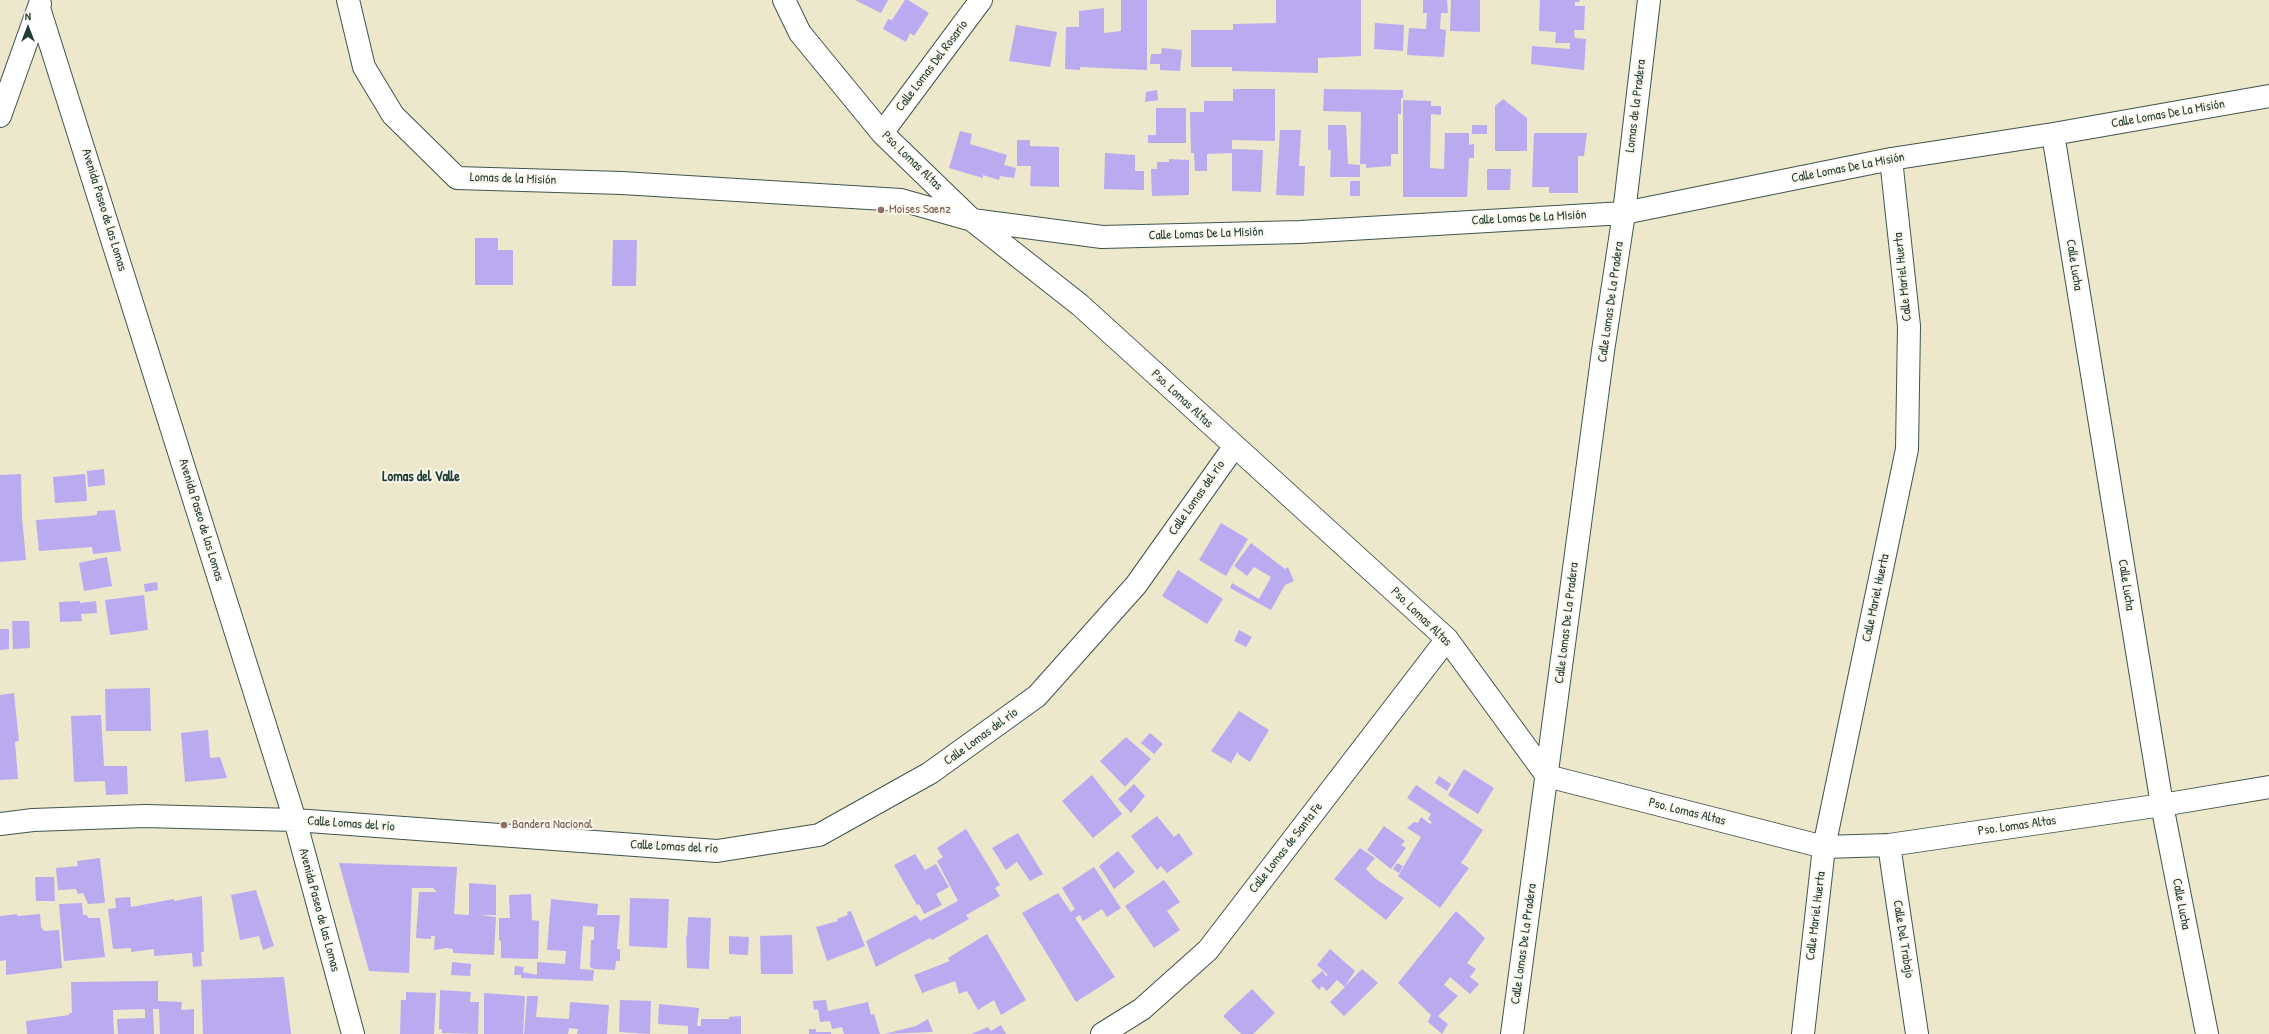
<!DOCTYPE html>
<meta charset="utf-8">
<style>
body{margin:0}
#map{position:relative;width:2269px;height:1034px;overflow:hidden;background:#ede7cb;font-family:"Patrick Hand",sans-serif}
canvas{display:block}
.north{position:absolute;left:8px;top:8px;width:40px;height:40px;-webkit-text-stroke:3px #fbf7ec;paint-order:stroke;rotate:0deg;font-size:11px;font-weight:700;line-height:16px;text-align:center;color:#1f3d34}
.north::after{content:'';display:block;margin:auto;width:14px;height:18px;background:#1f3d34;clip-path:polygon(50% 0,100% 100%,50% 72%,0 100%)}
</style>
<div id="map">
<canvas width="2269" height="1034"></canvas>
<div class="north">N</div>
</div>
<script>
const c = document.querySelector('canvas').getContext('2d');
c.lineJoin = 'round';
function paint(path, color) { c.fillStyle = color; c.fill(path, 'evenodd'); }
const toPath = rows => new Path2D(rows.map(r => 'M' + r).join(''));
function trace(path, color, width, dash) { c.strokeStyle = color; c.lineWidth = width; c.lineCap = dash ? 'butt' : 'round'; c.setLineDash(dash || []); c.stroke(path); }
function label(font, color, halo, rows, align = 'center') {
  c.font = font + ' "Patrick Hand",sans-serif'; c.lineWidth = 4; c.setLineDash([]); c.textBaseline = 'middle'; c.strokeStyle = halo; c.fillStyle = color; for (const [text, x, y, turn = 0] of rows) {
    c.save(); c.translate(x, y); c.rotate((+turn || 0) * Math.PI / 180); c.textAlign = isNaN(turn) ? turn : align; if (halo) c.strokeText(text, 0, 0); c.fillText(text, 0, 0); c.restore();
  }
}
paint(toPath([
 [855,0,888,0,881,13],
 [905,0,908,0,929,13,914,36,910,33,906,42,883,29,888,19,892,20],
 [1121,0,1147,0,1147,70,1080,67,1080,70,1065,69,1066,27,1079,27,1079,11,1104,8,1104,33,1121,31],
 [1276,0,1361,0,1361,56,1318,58,1318,73,1232,71,1232,67,1191,67,1191,30,1233,30,1233,24,1276,23],
 [1423,0,1447,0,1448,13,1441,13,1440,29,1446,30,1444,57,1407,55,1409,28,1426,29,1427,13,1423,13],
 [1451,0,1480,0,1480,32,1450,31],
 [1540,0,1580,0,1579,2,1575,2,1575,6,1585,6,1584,30,1574,30,1575,38,1586,39,1584,70,1531,64,1532,46,1570,49,1570,43,1555,43,1556,32,1539,31],
 [1375,23,1404,25,1403,51,1374,49],
 [1016,25,1057,32,1050,67,1009,61],
 [1162,48,1182,50,1180,71,1160,70,1160,64,1150,64,1151,54,1161,54],
 [1233,89,1275,89,1275,141,1232,140,1232,149,1263,150,1261,192,1232,191,1232,153,1207,154,1207,171,1195,171,1194,153,1191,153,1190,112,1204,112,1204,101,1233,101],
 [1324,89,1403,90,1403,98,1401,98,1401,114,1398,114,1398,154,1391,154,1391,166,1366,168,1366,164,1360,164,1361,112,1323,111],
 [1157,90,1158,100,1145,102,1146,92],
 [1503,99,1527,118,1527,151,1495,151,1495,106],
 [1403,100,1431,101,1431,106,1441,106,1441,115,1431,114,1430,168,1444,169,1445,133,1469,133,1469,145,1474,144,1474,158,1469,158,1467,197,1403,197],
 [1156,108,1186,108,1186,143,1148,143,1148,135,1156,135],
 [1328,125,1346,125,1348,164,1360,165,1360,177,1330,177,1331,150,1328,150],
 [1472,125,1487,125,1487,134,1472,134],
 [1280,130,1301,130,1299,166,1305,166,1304,196,1276,195],
 [960,131,972,134,970,144,1007,155,1004,165,1016,168,1014,178,1000,176,999,180,983,175,983,178,949,168],
 [1534,133,1587,133,1584,156,1578,156,1578,193,1549,193,1549,187,1532,187],
 [1017,140,1030,140,1030,146,1059,147,1059,187,1030,186,1031,166,1017,166],
 [1105,153,1135,155,1135,171,1144,171,1144,190,1104,189],
 [1169,159,1189,160,1189,195,1152,196,1151,169,1157,169,1157,162,1169,162],
 [1487,169,1511,169,1510,190,1487,190],
 [1350,181,1360,181,1360,196,1350,196],
 [475,238,498,238,498,250,513,250,513,285,475,285],
 [613,240,637,240,636,286,612,286],
 [104,469,105,485,88,487,87,471],
 [21,474,22,517,26,560,0,562,0,475],
 [85,474,87,501,55,503,53,477],
 [115,510,121,551,93,554,92,547,39,551,36,520,89,516,97,515,97,511],
 [1221,523,1248,539,1226,576,1199,560],
 [1251,543,1285,569,1288,567,1294,581,1285,585,1271,610,1230,588,1232,583,1259,599,1271,577,1254,567,1247,576,1234,566],
 [107,557,112,586,84,591,79,563],
 [1178,570,1223,599,1207,624,1162,596],
 [157,582,158,590,145,592,144,584],
 [144,595,148,630,110,635,105,600],
 [80,601,80,603,96,601,97,613,81,614,82,621,60,622,59,602],
 [12,621,29,621,30,648,13,649],
 [0,629,9,629,9,649,0,650],
 [1239,630,1252,637,1246,647,1234,641],
 [150,688,151,731,106,731,105,689],
 [14,693,19,741,15,742,18,779,0,780,0,695],
 [1239,711,1269,730,1250,762,1238,754,1238,751,1231,763,1211,751],
 [101,715,104,766,127,766,128,794,106,795,105,781,74,782,71,716],
 [208,730,210,758,220,757,227,778,185,782,181,733],
 [1150,733,1163,744,1154,754,1141,743],
 [1126,737,1151,759,1125,787,1100,761],
 [1464,769,1494,788,1478,814,1448,795],
 [1092,775,1122,814,1093,838,1062,801],
 [1439,776,1451,784,1447,791,1435,783],
 [1134,784,1145,796,1131,813,1118,799],
 [1416,785,1483,830,1461,863,1469,868,1440,908,1398,876,1421,837,1407,828,1414,822,1418,823,1421,817,1430,824,1432,822,1428,819,1431,814,1407,798],
 [1157,816,1174,837,1179,833,1193,854,1167,873,1161,866,1157,870,1131,836],
 [1384,826,1405,841,1401,845,1406,848,1391,869,1367,850],
 [966,829,1000,885,995,888,1000,896,966,915,969,919,932,940,930,938,876,967,866,941,916,915,920,921,958,901,937,861,943,857,937,848],
 [1018,833,1043,874,1030,881,1017,862,1006,870,992,848],
 [1360,848,1375,858,1366,869,1376,879,1404,898,1386,920,1334,879],
 [1118,851,1135,872,1114,889,1099,866],
 [915,854,925,870,936,864,949,887,936,894,942,905,924,914,919,904,917,905,894,865],
 [100,858,105,903,88,904,83,893,78,894,76,889,58,890,56,868,78,866,77,861],
 [339,863,457,867,454,914,469,915,469,883,496,885,496,915,480,915,496,917,494,955,453,953,453,949,447,948,434,950,435,936,431,936,431,939,416,938,419,892,437,892,433,888,412,888,409,973,369,971],
 [1397,863,1403,866,1399,873,1393,869],
 [1094,867,1121,908,1107,917,1102,909,1083,921,1080,915,1075,918,1115,977,1076,1002,1022,913,1058,893,1071,912,1075,909,1062,888],
 [35,877,54,877,55,901,36,901],
 [1164,880,1180,902,1167,911,1180,930,1154,948,1125,906],
 [256,890,274,946,263,950,259,936,240,940,231,895],
 [531,894,532,920,539,921,538,959,501,958,501,941,499,940,499,918,510,918,509,895],
 [202,896,204,952,201,952,202,966,193,967,192,953,154,956,154,949,131,952,131,948,113,949,108,909,116,908,115,898,130,897,131,907,174,899,174,901],
 [630,898,669,899,667,948,629,946],
 [551,899,598,904,597,915,620,915,617,949,620,949,620,961,616,961,615,970,594,969,590,967,591,940,594,940,594,927,583,926,580,969,594,970,593,981,521,978,521,975,514,975,515,966,524,967,523,972,537,975,537,962,565,964,566,951,547,950],
 [82,903,83,915,87,915,88,918,100,918,105,957,64,961,59,904],
 [851,911,865,946,827,961,816,927,838,921,837,919,848,915,847,912],
 [1456,911,1485,938,1467,963,1476,969,1470,977,1479,984,1470,994,1450,977,1444,985,1458,996,1438,1016,1448,1024,1442,1034,1428,1022,1431,1015,1398,983],
 [17,914,17,916,40,914,41,927,44,931,59,930,62,968,6,975,6,960,0,961,0,916],
 [688,917,711,918,709,969,687,968,686,936,687,937],
 [987,934,1026,1000,1001,1015,994,1000,978,1010,967,991,959,994,955,981,922,993,914,975,950,961,948,958],
 [792,935,793,974,761,974,760,936],
 [729,936,749,937,748,955,729,954],
 [1330,949,1355,971,1345,986,1362,969,1378,983,1344,1016,1330,1002,1345,987,1337,980,1327,991,1322,986,1319,990,1311,981,1322,971,1326,976,1328,975,1317,965],
 [452,962,471,964,470,976,451,975],
 [284,977,291,1034,203,1034,201,980],
 [158,981,158,1001,182,1002,181,1010,194,1009,194,1034,160,1034,159,1009,153,1009,154,1034,118,1034,117,1019,145,1018,145,1009,113,1010,114,1034,27,1034,26,1021,69,1015,69,1013,72,1013,71,982],
 [1252,989,1275,1013,1253,1034,1241,1034,1223,1016],
 [440,990,471,992,470,1002,479,1002,478,1034,442,1033,442,1029,439,1029],
 [406,992,436,993,434,1034,400,1034,401,1000,406,1000],
 [484,993,525,996,523,1034,484,1034],
 [527,996,538,996,536,1017,569,1019,570,1002,609,1005,607,1034,577,1034,578,1029,569,1028,568,1034,524,1034],
 [620,1000,651,1001,650,1034,619,1032],
 [826,1000,828,1011,868,1002,871,1015,874,1014,880,1034,844,1034,842,1027,832,1029,830,1021,820,1022,818,1009,814,1010,813,1001],
 [659,1004,699,1008,697,1026,701,1026,701,1019,729,1019,729,1017,741,1016,741,1034,688,1034,688,1026,658,1024],
 [928,1019,933,1032,884,1034,916,1026],
 [1001,1025,1006,1034,971,1034,988,1027,991,1031],
 [809,1029,816,1029,816,1032,831,1032,831,1034,809,1034]
]), '#baabf0');
const minor = toPath([
 [348,0,364,67,393,115,457,178,622,183,901,200,972,220,1102,237,1300,232,1624,213,1891,159,2053,134,2269,96],
 [784,0,800,33,882,133,972,220,1080,305,1447,639,1547,776,1824,847,1889,845,2162,805,2269,787],
 [39,8,295,820,353,1034],
 [0,116,40,4],
 [882,133,981,0],
 [2053,134,2162,805,2207,1034],
 [0,824,33,820,145,816,295,820,717,851,819,835,930,773,1037,696,1136,585,1234,447],
 [1889,845,1917,1034],
 [1102,1034,1142,1009,1208,950,1447,639],
 [1512,1034,1603,351,1624,213,1649,0],
 [1803,1034,1824,847,1907,449,1909,326,1891,159]
]);
trace(minor, '#3e564b', 24);
trace(minor, '#fff', 22);
for (const [x, y, r, color] of [
 [881,210,4,"#8d6e63"],
 [504,825,4,"#8d6e63"]
]) { const dot = new Path2D(); dot.arc(x, y, r, 0, 2 * Math.PI); c.fillStyle = color; c.fill(dot); trace(dot, '#fbf7ec', 1.5); }
label('13px', '#1f3d34', '#fbf7ec', [
 ["Calle Lomas Del Rosario",932,66,-53],
 ["Lomas de la Pradera",1636,106,-83],
 ["Calle Lomas De La Misión",2168,114,-10],
 ["Pso. Lomas Altas",912,161,44],
 ["Calle Lomas De La Misión",1848,168,-11],
 ["Lomas de la Misión",513,179,2],
 ["Avenida Paseo de las Lomas",104,210,73],
 ["Calle Lomas De La Misión",1529,218,-3],
 ["Calle Lomas De La Misión",1206,234,-2],
 ["Calle Lucha",2074,265,81],
 ["Calle Mariel Huerta",1903,277,-96],
 ["Calle Lomas De La Pradera",1611,302,-82],
 ["Pso. Lomas Altas",1182,399,43],
 ["Calle Lomas del río",1197,498,-55],
 ["Avenida Paseo de las Lomas",201,520,73],
 ["Calle Lucha",2126,585,81],
 ["Calle Mariel Huerta",1876,598,-78],
 ["Pso. Lomas Altas",1421,617,44],
 ["Calle Lomas De La Pradera",1567,623,-83],
 ["Calle Lomas del río",981,737,-36],
 ["Pso. Lomas Altas",1687,812,14],
 ["Calle Lomas del río",351,824,4],
 ["Pso. Lomas Altas",2017,826,-8],
 ["Calle Lomas del río",674,847,3],
 ["Calle Lomas de Santa Fe",1286,848,-52],
 ["Calle Lucha",2181,904,79],
 ["Avenida Paseo de las Lomas",319,910,75],
 ["Calle Mariel Huerta",1816,916,-83],
 ["Calle Del Trabajo",1903,939,81],
 ["Calle Lomas De La Pradera",1524,944,-82]
]);
label('13px', '#785e54', '#fbf7ec', [
 ["Moises Saenz",889,210],
 ["Bandera Nacional",512,825]
], 'left');
label('bold 14px', '#1f3d34', '#fbf7ec', [
 ["Lomas del Valle",421,477]
]);
</script>
